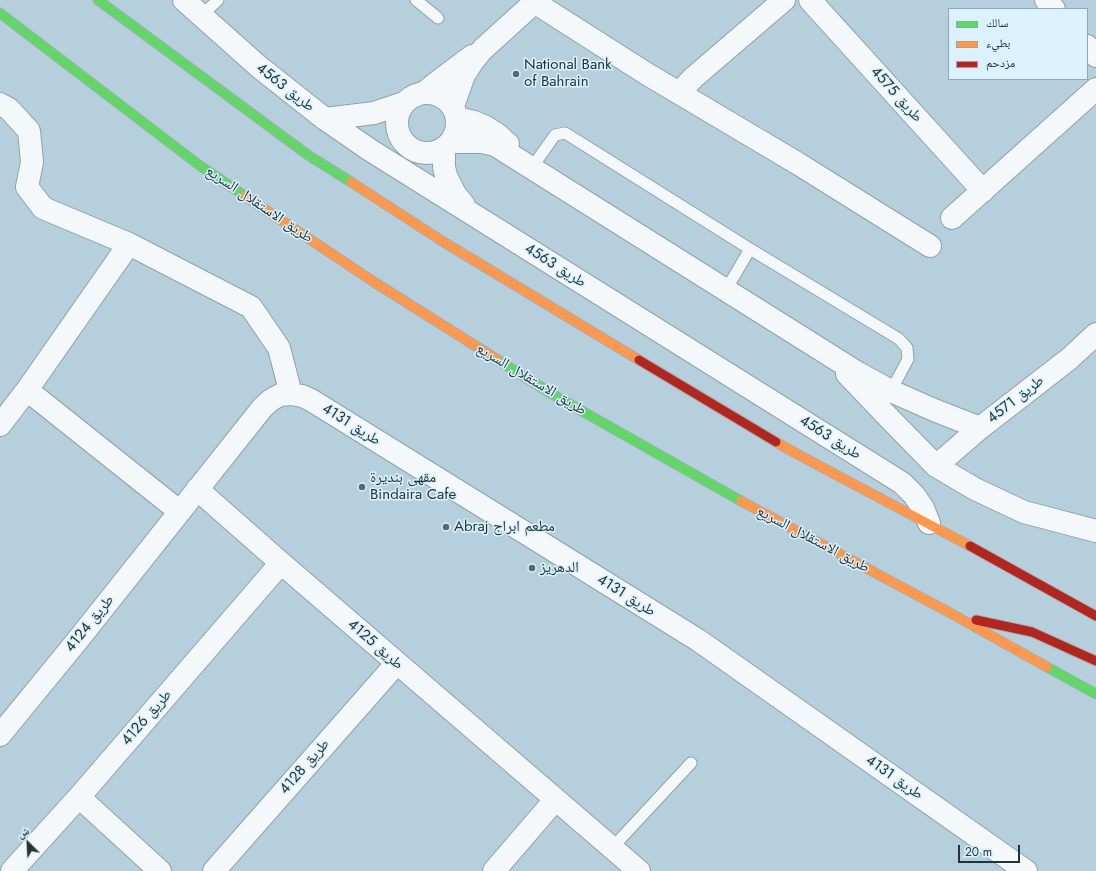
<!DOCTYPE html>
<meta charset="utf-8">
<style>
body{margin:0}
#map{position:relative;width:1096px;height:871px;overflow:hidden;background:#b5d0dc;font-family:Jost,"Noto Naskh Arabic",sans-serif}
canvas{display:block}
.legend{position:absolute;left:948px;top:8px;width:140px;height:72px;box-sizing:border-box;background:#dbf2fe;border:1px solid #90a6b0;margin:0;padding:5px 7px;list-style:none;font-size:12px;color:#20343c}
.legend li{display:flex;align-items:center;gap:8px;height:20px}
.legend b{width:20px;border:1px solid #90a6b0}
.north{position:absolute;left:8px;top:823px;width:40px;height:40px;-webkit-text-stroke:3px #dbf2fe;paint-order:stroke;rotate:336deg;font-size:11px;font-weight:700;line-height:16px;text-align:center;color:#20343c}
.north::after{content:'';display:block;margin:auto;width:14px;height:18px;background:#20343c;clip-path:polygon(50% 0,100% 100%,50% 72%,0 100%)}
.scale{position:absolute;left:958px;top:845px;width:62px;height:18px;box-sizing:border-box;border:2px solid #20343c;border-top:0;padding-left:5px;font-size:12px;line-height:14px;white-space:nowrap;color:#20343c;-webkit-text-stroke:3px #dbf2fe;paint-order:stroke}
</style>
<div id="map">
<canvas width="1096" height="871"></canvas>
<ul class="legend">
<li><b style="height:5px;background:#63d668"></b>سالك</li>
<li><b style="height:5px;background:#ff974d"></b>بطيء</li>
<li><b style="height:5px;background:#b3261e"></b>مزدحم</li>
</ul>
<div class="north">ش</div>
<div class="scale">20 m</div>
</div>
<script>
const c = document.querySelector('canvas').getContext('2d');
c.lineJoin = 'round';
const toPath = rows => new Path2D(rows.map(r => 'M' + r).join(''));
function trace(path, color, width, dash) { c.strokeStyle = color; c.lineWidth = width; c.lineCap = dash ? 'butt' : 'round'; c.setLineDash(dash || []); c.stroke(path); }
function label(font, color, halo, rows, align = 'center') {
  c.font = font + ' Jost,"Noto Naskh Arabic",sans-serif'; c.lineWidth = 3; c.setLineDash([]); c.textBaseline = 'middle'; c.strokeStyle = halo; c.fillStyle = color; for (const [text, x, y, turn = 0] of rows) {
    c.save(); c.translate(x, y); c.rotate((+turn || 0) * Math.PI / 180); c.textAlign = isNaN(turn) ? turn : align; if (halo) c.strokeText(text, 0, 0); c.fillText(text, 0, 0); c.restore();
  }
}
const lane = toPath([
 [416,0,438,18],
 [201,16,218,0],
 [533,166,555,135,565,133,570,136,750,249,899,339,907,348,908,359,891,391],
 [726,290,750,249],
 [612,848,691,763]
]);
const street = toPath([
 [184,0,258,66,325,119,370,150,902,483,914,495,923,508,929,523],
 [810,0,983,191],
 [1046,0,1054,9],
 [534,2,647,74,797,163,930,246],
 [1087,46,1096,56],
 '397 123a30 30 0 1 1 60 0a30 30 0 1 1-60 0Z',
 [424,93,436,83,472,56],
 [679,93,693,78,784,0],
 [0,104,9,109,29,131,32,162,27,187,43,208,129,244,251,307,279,348,291,394],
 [453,106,464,75,473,61,483,49,537,0],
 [457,118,474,122,486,127,497,134,508,144],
 [325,119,374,113,404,103],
 [451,142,482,142,495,145,858,373,891,391,934,410,980,428],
 [444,148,444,167,446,176,455,194,464,205],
 [952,218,1096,89],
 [847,374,890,419,936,466,975,489,1024,512,1096,531],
 [27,390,179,511],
 [0,425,27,390,129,244],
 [936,466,980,428,1069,359,1096,334],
 [197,489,281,563,639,871],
 [0,735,77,641,263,407,271,400,280,395,291,394,302,396,311,400,698,640,1026,871],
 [79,797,160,871],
 [12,871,79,797,281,563],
 [214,871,397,663],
 [494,871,555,800]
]);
const fast = toPath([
 [98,0,308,155,351,182],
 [0,13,199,165,245,196],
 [498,360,552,394,741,501],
 [1047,667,1096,694]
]);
const slow = toPath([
 [351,182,442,241,639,360],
 [245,196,374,282,498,360],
 [776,442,797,454,970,546],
 [741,501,954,615,1047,667]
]);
const jam = toPath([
 [639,360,776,442],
 [970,546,1096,616],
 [976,620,1032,632,1096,661]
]);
trace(lane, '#8da2ac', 13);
trace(street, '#8da2ac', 24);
trace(fast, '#a1b0b6', 11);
trace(slow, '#a1b0b6', 11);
trace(jam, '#a1b0b6', 11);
trace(lane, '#f4f8fa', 11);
trace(street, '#f4f8fa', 22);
trace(fast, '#63d668', 9);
trace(slow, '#ff974d', 9);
trace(jam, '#b3261e', 9);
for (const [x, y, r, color] of [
 [516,74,4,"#546b74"],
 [362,487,4,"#546b74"],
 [446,527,4,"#546b74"],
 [532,568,4,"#546b74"]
]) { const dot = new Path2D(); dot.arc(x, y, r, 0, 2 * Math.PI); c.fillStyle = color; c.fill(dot); trace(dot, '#dbf2fe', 1.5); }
label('15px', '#20343c', '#dbf2fe', [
 ["National Bank",524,65],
 ["of Bahrain",524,82],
 ["مقهى بنديرة",370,478],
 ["Bindaira Cafe",370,495],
 ["Abraj مطعم ابراج",454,527],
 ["الدهريز",540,568]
], 'left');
label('15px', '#20343c', '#dbf2fe', [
 ["طريق 4563",285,88,38],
 ["طريق 4575",896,95,48],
 ["طريق الاستقلال السريع",259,205,34],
 ["طريق 4563",555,266,32],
 ["طريق الاستقلال السريع",531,380,31],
 ["طريق 4571",1016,400,-38],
 ["طريق 4131",351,425,32],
 ["طريق 4563",830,438,32],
 ["طريق الاستقلال السريع",813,540,28],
 ["طريق 4131",626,596,32],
 ["طريق 4124",90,624,-51],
 ["طريق 4125",375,645,41],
 ["طريق 4126",147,718,-49],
 ["طريق 4128",305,767,-49],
 ["طريق 4131",894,778,35]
]);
</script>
